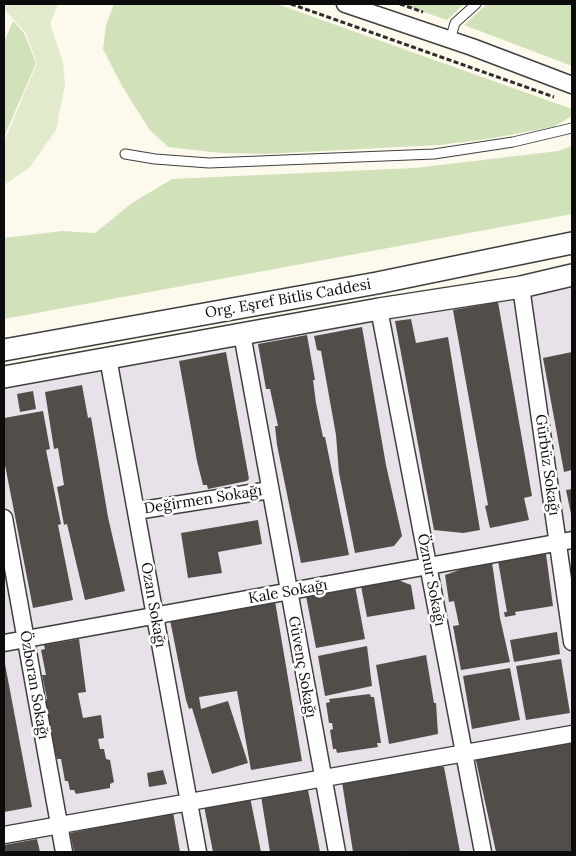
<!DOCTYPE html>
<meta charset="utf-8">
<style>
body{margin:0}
#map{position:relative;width:576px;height:856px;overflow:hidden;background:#fdf9ed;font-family:Lora,serif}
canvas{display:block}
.frame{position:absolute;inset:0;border:5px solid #0c0c0c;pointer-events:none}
</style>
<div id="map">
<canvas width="576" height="856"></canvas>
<div class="frame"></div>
</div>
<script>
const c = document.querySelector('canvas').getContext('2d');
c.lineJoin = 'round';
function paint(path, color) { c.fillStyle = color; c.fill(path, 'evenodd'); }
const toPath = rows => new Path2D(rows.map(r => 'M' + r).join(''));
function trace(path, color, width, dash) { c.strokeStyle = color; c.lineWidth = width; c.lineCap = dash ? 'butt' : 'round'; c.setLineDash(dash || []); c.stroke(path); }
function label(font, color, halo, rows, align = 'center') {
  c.font = font + ' Lora,serif'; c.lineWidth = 5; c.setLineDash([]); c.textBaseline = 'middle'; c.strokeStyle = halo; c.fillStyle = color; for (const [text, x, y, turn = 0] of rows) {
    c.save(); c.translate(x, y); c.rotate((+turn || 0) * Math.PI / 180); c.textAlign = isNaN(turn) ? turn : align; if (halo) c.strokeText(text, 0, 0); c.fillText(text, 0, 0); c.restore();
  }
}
paint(toPath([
 [572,283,572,852,4,852,4,389]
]), '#e8e1ea');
paint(toPath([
 [114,4,277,4,572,109,572,116,553,127,488,139,439,145,265,154,221,153,168,147,149,129,122,86,103,49,106,25],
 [400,4,464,4,447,20],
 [487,4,572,4,572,66,464,25],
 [13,21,24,33,36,63,4,137,4,42],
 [572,146,572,214,4,319,4,238,62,231,95,233,132,203,172,179,415,168,558,151]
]), '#d1e2bb');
paint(toPath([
 [4,4,58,4,50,24,63,62,65,85,56,130,30,167,4,185,4,142,37,63,26,33,4,9]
]), '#e1ebcc');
paint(toPath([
 [498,302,532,496,524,498,529,520,490,528,485,506,488,505,453,310],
 [411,319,416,343,448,337,480,530,463,533,434,530,395,321],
 [362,327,386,465,402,536,394,546,355,553,339,473,336,435,321,351,317,350,314,336],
 [307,335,315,380,313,380,316,403,323,437,325,437,349,555,301,563,277,445,275,426,278,426,270,389,266,389,258,344],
 [226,352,249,479,247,481,208,489,207,485,203,485,197,461,179,361],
 [572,352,572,470,564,472,543,358],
 [82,385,88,418,91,417,108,517,125,591,85,600,67,524,64,525,57,487,64,485,58,448,54,449,45,392],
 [33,391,36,409,20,412,17,394],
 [43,411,50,449,46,450,61,524,58,525,73,600,33,608,4,460,4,418],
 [572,489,572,514,571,514,566,490],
 [258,520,262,544,218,552,222,573,188,578,181,533],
 [546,554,553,606,515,612,516,615,505,617,504,612,507,612,498,561],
 [492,562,500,618,510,662,461,670,453,626,459,625,454,601,449,602,445,575,476,564],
 [398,580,411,585,415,609,367,617,361,586],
 [355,586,365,639,316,648,306,596],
 [275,601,302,761,251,770,237,691,199,697,201,709,228,701,248,763,212,774,192,708,189,709,186,700,170,620],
 [557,632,560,654,514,662,510,640],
 [79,639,86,692,78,693,83,718,101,715,104,738,98,739,100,749,104,749,106,759,110,760,114,782,110,784,110,788,76,794,74,790,70,790,68,781,65,781,61,759,57,759,54,748,49,749,40,700,47,699,42,675,46,675,41,650,45,649,44,645],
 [367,646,372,686,325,696,318,656],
 [426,655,434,703,436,703,438,734,389,744,376,665],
 [561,659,570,713,526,720,516,666],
 [5,664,32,807,4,812,4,665],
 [510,668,520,720,472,729,463,676],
 [370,694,371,697,374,697,381,743,377,743,378,747,337,753,336,749,333,749,330,730,333,729,332,723,329,723,326,703,330,702,329,699],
 [571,740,572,852,496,852,475,756],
 [439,764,439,767,444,767,460,852,407,852,406,850,406,852,353,852,342,782],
 [163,770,167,784,149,787,147,773],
 [293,790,293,793,308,790,320,852,270,852,261,796],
 [250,797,261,852,213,852,204,806],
 [173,812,180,852,74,852,70,833],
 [37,839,40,852,4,852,4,845]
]), '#534d4a');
const service = toPath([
 [450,40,455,23,476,4],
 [125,154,155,159,209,163,434,154,513,142,572,128]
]);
const minor = toPath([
 [345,4,472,47,572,85],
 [521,287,572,642],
 [379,309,483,852],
 [242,334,337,852],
 [108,358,198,852],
 [136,511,270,490],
 [4,518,64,852],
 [4,643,572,540],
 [4,835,572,734]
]);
const tertiary = toPath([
 [4,350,377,283,572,243],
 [4,377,379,309,521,287,572,275]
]);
trace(service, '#3f3f3f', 11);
trace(minor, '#3f3f3f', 19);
trace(tertiary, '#3f3f3f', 24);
trace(toPath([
 [291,4,554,97],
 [400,4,423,12]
]), '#2e2e2e', 3, [5, 2.5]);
trace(service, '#fff', 9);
trace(minor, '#fff', 16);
trace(tertiary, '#fff', 21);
label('15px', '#0c0c0c', '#fff', [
 ["Org. Eşref Bitlis Caddesi",288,299,-10],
 ["Gürbüz Sokağı",547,465,82],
 ["Değirmen Sokağı",203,500,-9],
 ["Öznur Sokağı",431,580,79],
 ["Kale Sokağı",288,592,-10],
 ["Ozan Sokağı",153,605,80],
 ["Güvenç Sokağı",302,667,80],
 ["Özboran Sokağı",34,685,80]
]);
</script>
